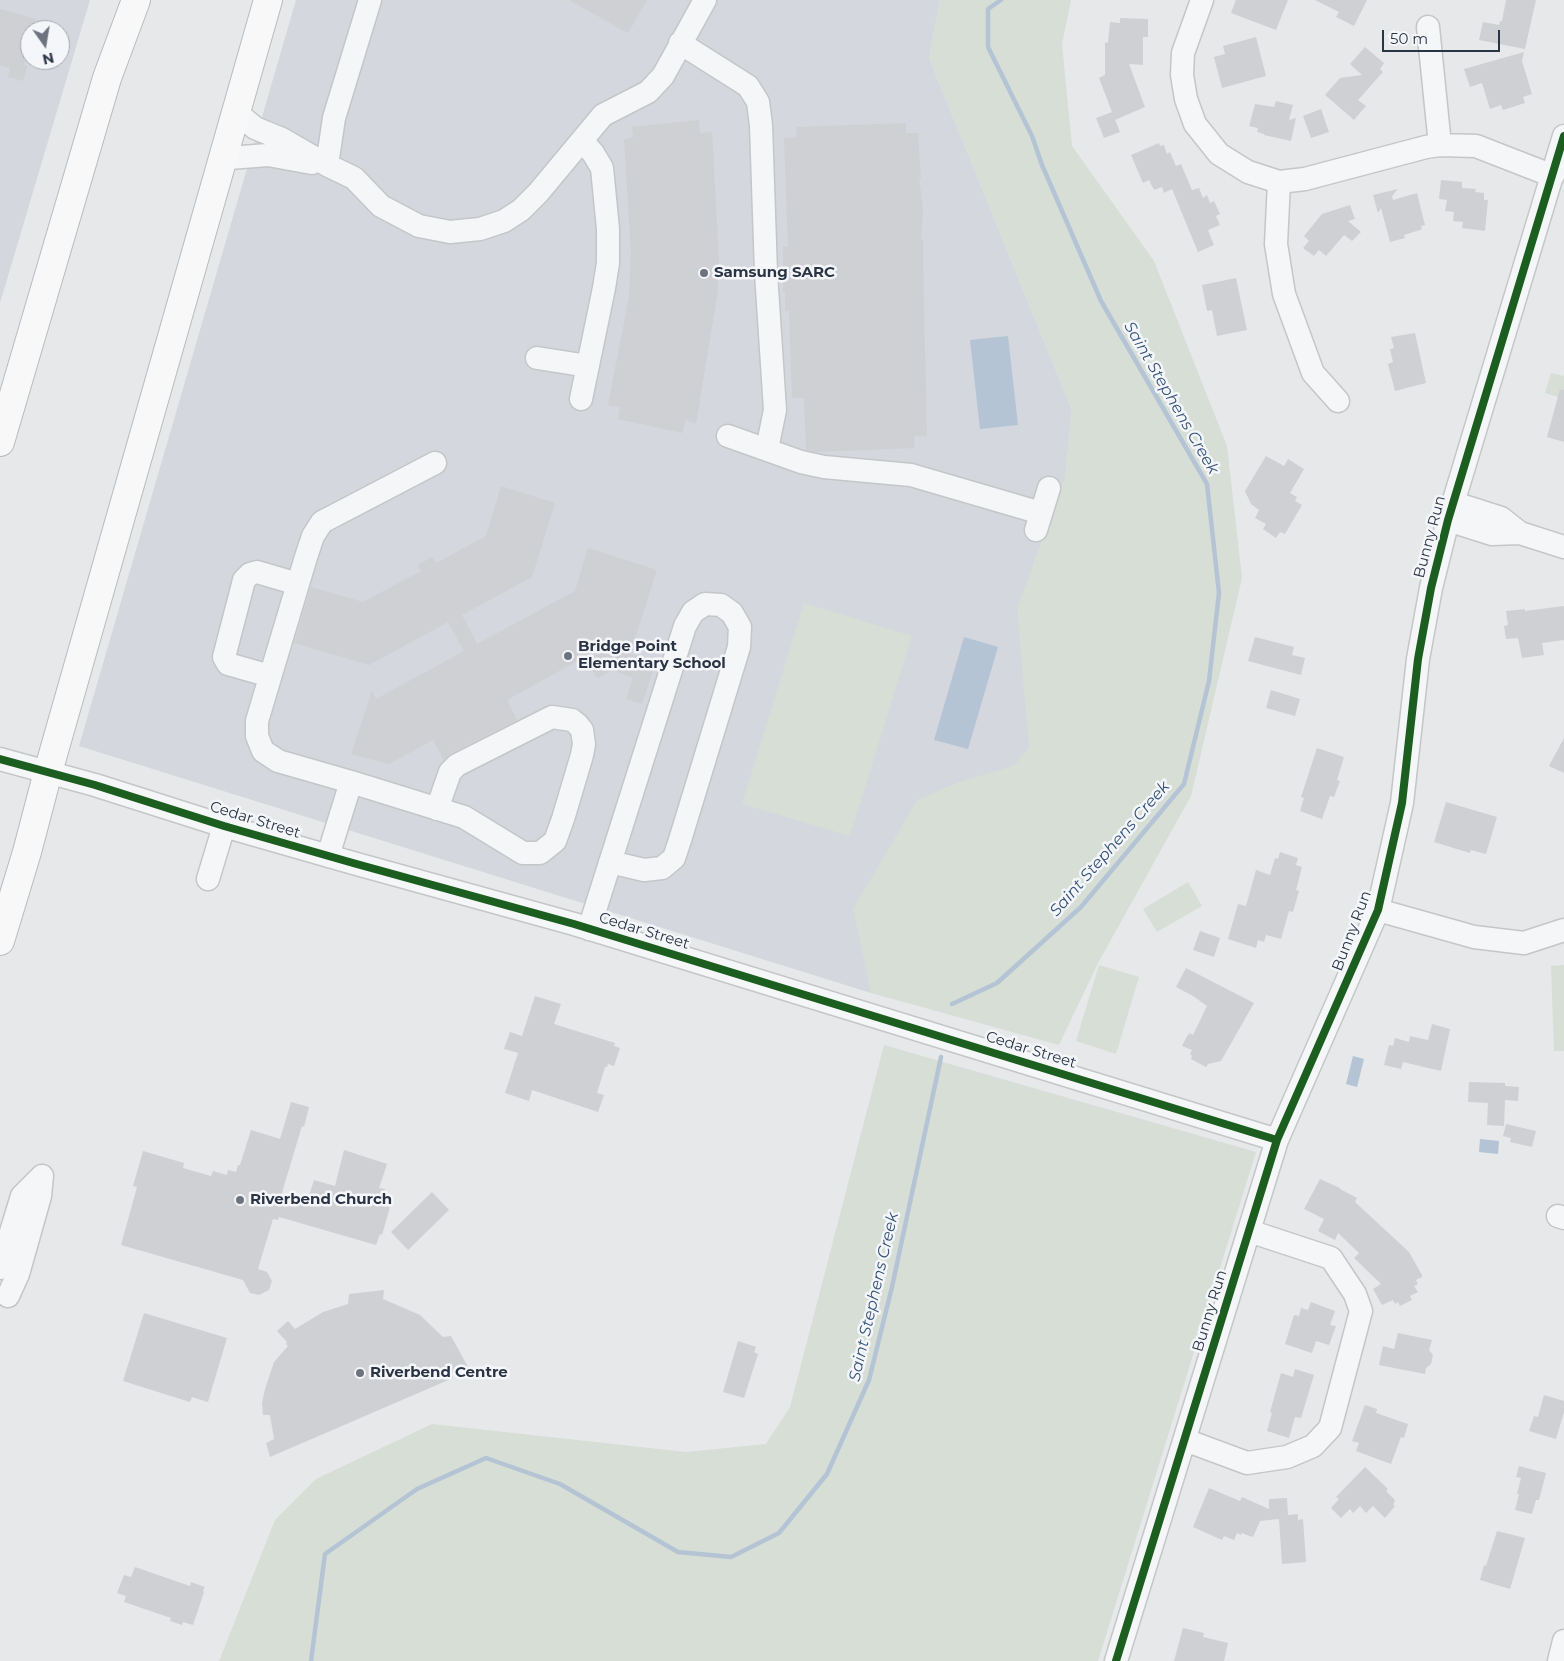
<!DOCTYPE html>
<style>
body{margin:0}
#map{position:relative;width:1564px;height:1661px;overflow:hidden;background:#e6e8ea;font-family:Montserrat,sans-serif}
canvas{display:block}
.north{position:absolute;left:20px;top:20px;width:50px;height:50px;box-sizing:border-box;background:#f4f6f9;border:1px solid #a4a8b1;border-radius:50%;rotate:167deg;font-size:14px;font-weight:700;line-height:20px;text-align:center;color:#2b3445}
.north::after{content:'';display:block;margin:auto;width:18px;height:22px;background:#6c737f;clip-path:polygon(50% 0,100% 100%,50% 72%,0 100%)}
.scale{position:absolute;left:1382px;top:30px;width:118px;height:22px;box-sizing:border-box;border:2px solid #2b3445;border-top:0;padding-left:6px;font-size:15px;line-height:18px;white-space:nowrap;color:#2b3445;-webkit-text-stroke:4px #f4f6f9;paint-order:stroke}
</style>
<div id="map">
<canvas width="1564" height="1661"></canvas>
<div class="north">N</div>
<div class="scale">50 m</div>
</div>
<script>
const c = document.querySelector('canvas').getContext('2d');
c.lineJoin = 'round';
function paint(path, color) { c.fillStyle = color; c.fill(path, 'evenodd'); }
const toPath = rows => new Path2D(rows.map(r => 'M' + r).join(''));
function trace(path, color, width, dash) { c.strokeStyle = color; c.lineWidth = width; c.lineCap = dash ? 'butt' : 'round'; c.setLineDash(dash || []); c.stroke(path); }
function label(font, color, halo, rows, align = 'center') {
  c.font = font + ' Montserrat,sans-serif'; c.lineWidth = 5; c.setLineDash([]); c.textBaseline = 'middle'; c.strokeStyle = halo; c.fillStyle = color; for (const [text, x, y, turn = 0] of rows) {
    c.save(); c.translate(x, y); c.rotate((+turn || 0) * Math.PI / 180); c.textAlign = isNaN(turn) ? turn : align; if (halo) c.strokeText(text, 0, 0); c.fillText(text, 0, 0); c.restore();
  }
}
paint(toPath([
 [0,0,90,0,0,303],
 [30,30,60,30,60,60,30,60],
 [296,0,940,0,929,58,1072,410,1065,479,1033,566,1029,748,871,993,79,746]
]), '#d4d7dd');
paint(toPath([
 [940,0,1071,0,1062,44,1072,146,1154,261,1227,446,1242,578,1191,796,1098,963,1059,1045,871,993,853,909,917,800,959,782,1013,766,1029,748,1017,608,1065,479,1072,410,929,58],
 [1551,373,1564,376,1564,399,1545,393],
 [804,603,912,636,850,836,742,804],
 [1188,882,1202,906,1157,932,1143,909],
 [1099,965,1139,977,1116,1054,1076,1041],
 [1564,965,1564,1051,1554,1051,1551,966],
 [884,1045,1256,1152,1098,1661,219,1661,275,1520,316,1479,432,1424,686,1452,766,1444,790,1407]
]), '#d6ded6');
paint(toPath([
 [1008,336,1018,425,980,429,970,340],
 [964,637,998,647,968,749,934,740],
 [1353,1056,1364,1059,1357,1087,1346,1084],
 [1480,1139,1499,1141,1498,1154,1479,1152]
]), '#b4c4d5');
trace(toPath([
 [952,1004,997,983,1081,907,1184,784,1209,681,1219,593,1207,484,1101,301,1042,165,1032,136,988,47,988,9,1001,0],
 [311,1661,325,1554,417,1489,486,1458,560,1484,678,1552,731,1557,779,1533,827,1474,869,1380,892,1287,941,1057]
]), '#b4c4d5', 4.5);
paint(toPath([
 [569,0,647,0,628,33],
 [1236,0,1288,0,1276,30,1231,13],
 [1315,0,1367,0,1354,26,1336,17,1339,12],
 [1506,0,1536,0,1525,49,1479,40,1483,22,1499,25,1500,21,1502,21],
 [0,9,36,19,33,30,30,30,30,42,24,65,27,66,23,81,8,77,10,68,0,65],
 [1120,18,1148,19,1148,37,1143,37,1143,65,1129,64,1145,107,1115,120,1099,78,1105,75,1105,42,1108,43,1110,22,1120,23],
 [1256,37,1266,76,1222,88,1214,57,1225,54,1223,46],
 [1365,47,1384,63,1380,69,1383,72,1358,100,1366,106,1354,120,1325,95,1340,78,1362,75,1350,64],
 [1524,52,1522,61,1532,94,1523,97,1525,103,1503,110,1501,105,1490,109,1482,83,1470,87,1464,69],
 [1276,101,1293,105,1289,120,1296,118,1291,141,1264,135,1264,134,1257,132,1258,128,1249,126,1255,104,1274,107],
 [1321,109,1329,132,1311,138,1303,116],
 [1112,112,1120,132,1104,138,1096,118],
 [699,120,700,133,712,132,719,261,717,296,696,424,686,420,682,433,618,419,620,407,608,405,629,297,631,252,624,140,633,137,632,127],
 [906,123,906,133,918,133,921,178,919,178,923,210,921,240,923,240,923,262,927,436,914,436,915,448,816,452,806,450,804,398,792,398,789,311,785,311,785,292,783,292,783,247,788,247,784,138,797,137,796,127],
 [1159,143,1160,146,1164,145,1167,154,1170,152,1176,166,1181,164,1192,190,1199,188,1203,198,1207,195,1210,203,1214,201,1220,214,1216,216,1220,225,1208,230,1214,245,1198,252,1172,189,1164,193,1162,187,1154,190,1149,180,1143,183,1131,155],
 [1441,180,1462,182,1462,188,1476,189,1475,192,1484,193,1484,200,1488,200,1485,231,1462,228,1463,222,1453,221,1454,212,1445,211,1447,200,1439,199],
 [1398,189,1392,196,1393,200,1417,193,1425,225,1421,226,1422,229,1420,230,1404,235,1405,238,1390,242,1381,208,1378,213,1373,195],
 [1350,205,1355,219,1348,221,1361,232,1352,241,1344,235,1326,256,1319,250,1314,256,1303,248,1309,241,1304,236,1322,214],
 [1236,278,1247,330,1217,336,1212,310,1207,311,1202,285],
 [1415,333,1426,383,1395,391,1388,364,1393,362,1390,349,1394,348,1391,337],
 [1560,389,1564,390,1564,442,1547,437],
 [1266,456,1284,466,1288,459,1304,469,1290,493,1297,497,1295,501,1302,505,1285,534,1280,532,1276,538,1263,529,1266,524,1255,518,1259,510,1251,504,1245,491],
 [501,486,555,503,532,577,462,615,477,644,575,591,588,548,657,570,630,654,656,661,642,704,626,699,633,678,613,670,597,678,591,668,585,671,579,660,507,700,517,720,451,753,444,760,433,740,389,764,351,754,372,691,376,699,464,651,448,622,369,665,294,643,311,587,363,602,421,571,418,565,432,557,436,563,486,536],
 [1564,606,1564,640,1542,643,1544,655,1522,658,1518,638,1506,639,1504,626,1508,625,1506,611,1525,609,1525,611],
 [1255,637,1294,647,1292,655,1305,658,1301,675,1248,661],
 [1271,690,1300,699,1295,716,1266,708],
 [1564,738,1564,773,1549,766],
 [1317,748,1344,757,1337,780,1340,781,1334,797,1330,796,1322,819,1300,811,1304,798,1301,797],
 [1446,802,1497,817,1486,854,1471,850,1470,853,1434,842],
 [1280,852,1298,858,1296,865,1302,867,1296,890,1299,891,1293,912,1289,911,1281,939,1266,935,1264,942,1258,940,1256,948,1228,939,1238,904,1246,906,1256,870,1270,875,1275,858,1278,859],
 [1200,931,1220,938,1214,957,1193,950],
 [1186,968,1254,1003,1221,1061,1208,1064,1206,1067,1191,1059,1192,1056,1190,1054,1192,1050,1182,1046,1187,1036,1190,1033,1193,1035,1207,1006,1193,996,1176,987],
 [535,996,561,1004,554,1024,615,1043,614,1046,620,1048,614,1066,608,1064,607,1067,605,1067,597,1093,604,1095,598,1112,532,1090,529,1101,505,1093,518,1053,504,1049,510,1032,522,1036],
 [1432,1024,1450,1029,1441,1071,1403,1062,1401,1069,1384,1065,1389,1045,1393,1046,1395,1038,1409,1042,1410,1036,1428,1040],
 [1469,1082,1505,1083,1505,1086,1519,1087,1518,1101,1505,1100,1504,1126,1487,1125,1488,1103,1468,1102],
 [291,1102,309,1107,304,1127,302,1126,281,1196,307,1202,314,1180,335,1186,344,1150,387,1164,379,1188,385,1189,382,1199,390,1201,388,1206,390,1207,382,1235,380,1234,376,1245,279,1217,278,1220,273,1219,258,1269,267,1272,272,1281,269,1290,259,1295,250,1293,243,1280,121,1245,137,1187,133,1186,143,1151,184,1163,183,1168,211,1176,213,1171,227,1175,228,1170,236,1172,238,1165,240,1165,251,1130,280,1139],
 [1506,1124,1536,1131,1532,1147,1510,1142,1511,1138,1503,1136],
 [1320,1179,1340,1188,1340,1189,1357,1198,1355,1202,1409,1252,1422,1275,1422,1277,1416,1280,1418,1284,1414,1286,1418,1292,1410,1296,1412,1300,1400,1306,1398,1302,1395,1304,1393,1300,1382,1305,1373,1289,1381,1284,1354,1258,1359,1253,1338,1233,1335,1240,1318,1231,1324,1219,1304,1209],
 [432,1192,449,1210,408,1250,391,1232],
 [384,1290,383,1299,420,1315,443,1337,451,1336,468,1367,451,1373,453,1378,270,1457,266,1443,274,1439,270,1415,263,1415,262,1403,265,1389,274,1362,288,1346,286,1344,287,1342,277,1331,288,1321,295,1329,323,1312,348,1304,349,1294],
 [1311,1302,1335,1311,1330,1325,1336,1326,1329,1345,1316,1341,1312,1353,1285,1344,1294,1315,1299,1316,1301,1308,1308,1310],
 [144,1313,227,1338,208,1402,192,1397,190,1402,123,1381],
 [1398,1333,1432,1340,1429,1350,1433,1355,1431,1364,1426,1368,1425,1374,1379,1365,1383,1346,1394,1349],
 [738,1341,756,1347,754,1352,758,1354,744,1398,723,1392],
 [1295,1369,1314,1375,1301,1418,1295,1417,1289,1438,1267,1431,1272,1413,1270,1412,1281,1373,1293,1377],
 [1544,1395,1564,1401,1564,1412,1556,1439,1529,1431,1534,1416,1538,1417],
 [1365,1405,1377,1409,1376,1413,1408,1424,1404,1438,1401,1437,1391,1464,1356,1451,1359,1443,1352,1441],
 [1519,1466,1546,1473,1539,1500,1536,1500,1532,1514,1515,1510,1519,1494,1517,1494,1521,1478,1516,1477],
 [1365,1467,1388,1489,1386,1491,1395,1500,1393,1505,1395,1506,1385,1518,1373,1506,1366,1513,1360,1506,1353,1513,1350,1509,1341,1518,1331,1508,1339,1499,1336,1497],
 [1209,1488,1240,1501,1242,1497,1269,1509,1269,1499,1287,1498,1288,1515,1298,1514,1298,1520,1303,1519,1306,1562,1282,1564,1279,1519,1260,1521,1254,1535,1252,1537,1242,1533,1241,1535,1237,1533,1234,1540,1224,1536,1222,1540,1193,1527],
 [1497,1531,1525,1538,1510,1589,1480,1580,1484,1565,1486,1566],
 [135,1567,190,1586,191,1582,205,1587,203,1591,204,1592,193,1625,183,1622,182,1625,170,1621,171,1618,124,1602,126,1596,117,1593,124,1575,131,1577],
 [1183,1628,1204,1633,1203,1637,1228,1643,1224,1661,1174,1661]
]), '#ced0d3');
const minor = toPath([
 [1202,0,1183,53,1182,75,1186,99,1195,124,1219,154,1248,172,1279,182,1305,179,1426,147,1440,145,1476,146,1553,176],
 [1428,27,1440,145],
 [680,43,748,86,758,102,761,125,766,273,775,410,767,449],
 [236,112,255,128,282,139,327,165,354,178,381,206,419,226,450,232,480,229,504,221,521,210,538,193,603,115,648,92,663,76,705,0],
 [222,161,229,158,268,155,312,163],
 [327,165,334,118,370,0],
 [1279,182,1276,244,1284,294,1313,373,1338,401],
 [537,358,588,366],
 [581,399,604,288,608,263,608,229,602,168,593,153,582,141],
 [728,436,801,462,824,467,911,475,1041,513],
 [1454,503,1501,518,1520,533,1564,547],
 [1448,520,1492,534,1520,533],
 [1036,530,1049,488],
 [270,676,228,664,224,657,242,588,244,580,250,574,257,572,298,584],
 [0,759,95,785,224,826,353,863,574,924,1277,1140],
 [351,782,464,817,523,853,540,853,555,841,563,819,582,755,584,744,582,730,577,724,572,720,552,717,457,765,450,772,437,809],
 [328,856,351,782,278,761,263,751,257,736,257,721,306,557,313,536,322,522,435,463],
 [208,879,224,826],
 [1378,910,1474,937,1524,943,1564,930],
 [589,929,685,626,693,612,705,604,721,605,732,613,740,627,739,647,680,840,674,858,662,868,644,870,610,862],
 [1558,1216,1564,1218],
 [0,1268,22,1196,42,1176],
 [8,1296,18,1274,40,1196,42,1176],
 [1185,1440,1247,1463,1287,1457,1313,1446,1330,1428,1361,1311,1355,1294,1331,1258,1249,1231],
 [1116,1661,1277,1140,1378,910,1402,803,1418,659,1431,588,1448,520,1564,136],
 [1559,1661,1564,1641]
]);
const highway = toPath([
 [0,442,107,78,136,0],
 [0,941,27,852,48,772,268,0]
]);
trace(minor, '#c4c6c8', 25);
trace(highway, '#b8bbbf', 30);
trace(minor, '#f5f6f7', 22);
trace(highway, '#f8f8f8', 28);
trace(toPath([
 [0,759,95,785,224,826,353,863,574,924,1277,1140],
 [1116,1661,1277,1140,1378,910,1402,803,1418,659,1431,588,1448,520,1564,136]
]), '#1b5e20', 8);
for (const [x, y, r, color] of [
 [704,273,5,"#6c737f"],
 [568,656,5,"#6c737f"],
 [240,1200,5,"#6c737f"],
 [360,1373,5,"#6c737f"]
]) { const dot = new Path2D(); dot.arc(x, y, r, 0, 2 * Math.PI); c.fillStyle = color; c.fill(dot); trace(dot, '#f4f6f9', 2); }
label('bold 15px', '#2b3445', '#f4f6f9', [
 ["Samsung SARC",714,273],
 ["Bridge Point",578,647],
 ["Elementary School",578,664],
 ["Riverbend Church",250,1200],
 ["Riverbend Centre",370,1373]
], 'left');
label('15px', '#2b3445', '#f4f6f9', [
 ["Bunny Run",1430,537,-75],
 ["Cedar Street",255,820,17],
 ["Cedar Street",644,931,17],
 ["Bunny Run",1352,931,-69],
 ["Cedar Street",1031,1050,17],
 ["Bunny Run",1210,1311,-73]
]);
label('italic 16px', '#34527a', '#f4f6f9', [
 ["Saint Stephens Creek",1171,398,60],
 ["Saint Stephens Creek",1110,849,-49],
 ["Saint Stephens Creek",874,1297,-77]
]);
</script>
